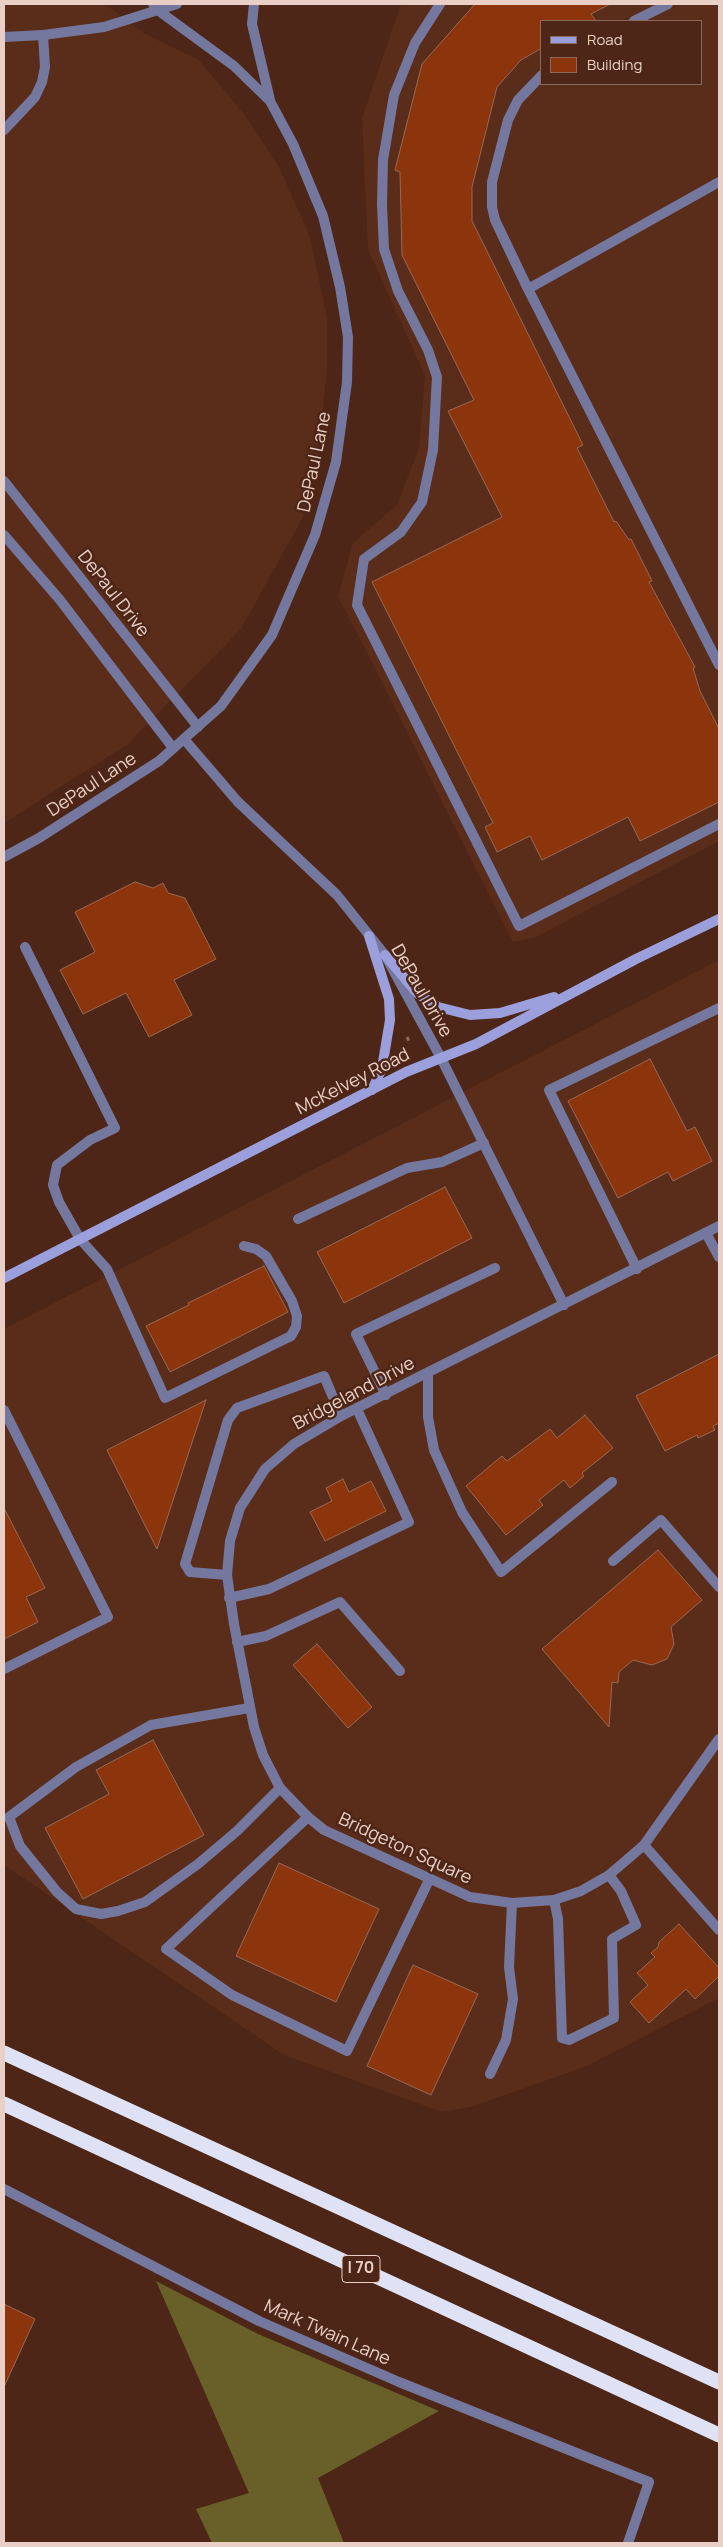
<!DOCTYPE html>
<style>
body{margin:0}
#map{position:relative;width:723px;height:2547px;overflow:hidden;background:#4d2617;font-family:Manrope,sans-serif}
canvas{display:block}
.frame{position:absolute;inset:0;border:5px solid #e9cfc5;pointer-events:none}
.legend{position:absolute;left:540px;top:20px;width:162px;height:65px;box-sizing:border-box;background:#4d2617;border:1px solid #8b6a5d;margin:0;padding:6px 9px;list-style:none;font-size:15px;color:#e9cfc5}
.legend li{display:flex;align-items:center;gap:10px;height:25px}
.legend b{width:25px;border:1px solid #8b6a5d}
</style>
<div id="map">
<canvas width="723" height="2547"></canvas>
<div class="frame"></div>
<ul class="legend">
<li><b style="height:6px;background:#9b9fdb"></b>Road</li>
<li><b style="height:14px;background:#8c350c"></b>Building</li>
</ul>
</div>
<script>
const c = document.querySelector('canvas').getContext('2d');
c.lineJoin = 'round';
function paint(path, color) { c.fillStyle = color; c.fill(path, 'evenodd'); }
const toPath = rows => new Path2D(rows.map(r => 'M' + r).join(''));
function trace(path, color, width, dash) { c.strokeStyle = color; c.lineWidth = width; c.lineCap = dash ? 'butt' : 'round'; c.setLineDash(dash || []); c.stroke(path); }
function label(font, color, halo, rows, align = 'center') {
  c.font = font + ' Manrope,sans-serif'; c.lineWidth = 5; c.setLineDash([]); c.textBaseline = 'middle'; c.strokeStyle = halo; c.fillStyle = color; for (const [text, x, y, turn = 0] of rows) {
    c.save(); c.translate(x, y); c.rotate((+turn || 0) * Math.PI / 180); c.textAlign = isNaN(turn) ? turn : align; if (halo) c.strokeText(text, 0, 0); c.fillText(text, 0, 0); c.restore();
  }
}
paint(toPath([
 [4,4,105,4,145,34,198,59,244,114,279,167,310,237,327,317,327,371,317,458,302,519,241,629,128,744,4,823],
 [401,4,719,4,719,841,536,937,513,942,338,596,353,543,397,505,419,448,425,376,368,249,362,118],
 [542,21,702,21,702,84,542,84],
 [719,960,719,1998,587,2066,471,2107,442,2112,284,2055,4,1865,4,1329]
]), '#5a2c1a');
paint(toPath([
 [156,2281,258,2334,439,2411,318,2478,344,2543,212,2543,196,2509,249,2493]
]), '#686028');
const building = toPath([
 [475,4,610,4,591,14,596,21,542,21,542,48,521,60,497,87,472,187,472,221,583,445,577,448,614,522,616,521,629,540,631,539,652,581,649,582,695,667,693,668,700,691,719,729,719,802,640,841,628,817,542,860,530,836,497,852,485,827,493,823,372,582,502,517,448,411,474,400,402,255,400,172,395,170,422,64,475,4],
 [135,882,153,888,163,883,168,893,185,898,216,959,174,980,192,1015,149,1037,126,993,83,1014,60,970,95,952,75,912,135,882],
 [650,1059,687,1131,695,1127,712,1161,673,1181,668,1172,618,1198,568,1101,650,1059],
 [445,1187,472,1238,344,1303,317,1252,445,1187],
 [264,1266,288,1312,170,1372,146,1326,189,1305,188,1303,264,1266],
 [719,1354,719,1423,713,1426,715,1430,698,1438,697,1435,665,1451,636,1396,719,1354],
 [206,1400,157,1549,107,1450,206,1400],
 [585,1415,613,1448,582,1473,584,1476,570,1488,564,1480,539,1500,543,1505,506,1535,466,1486,502,1456,507,1461,550,1429,557,1438,585,1415],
 [343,1479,349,1492,371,1481,386,1511,325,1541,310,1512,332,1501,326,1488,343,1479],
 [4,1508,45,1588,26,1597,38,1622,4,1639,4,1508],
 [658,1550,702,1600,671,1627,674,1644,667,1659,652,1665,633,1660,619,1672,618,1683,612,1682,609,1727,542,1649,658,1550],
 [317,1644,372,1707,348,1728,293,1665,317,1644],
 [153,1740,204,1835,83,1899,45,1828,109,1794,96,1770,153,1740],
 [279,1863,379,1909,336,2002,236,1956,279,1863],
 [679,1924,719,1968,719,1976,695,1999,686,1989,649,2023,630,2002,648,1985,637,1973,655,1957,651,1953,658,1947,659,1942,679,1924],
 [413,1965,478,1994,431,2095,367,2066,413,1965],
 [4,2304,35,2319,4,2387,4,2304]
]);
paint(building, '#8c350c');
trace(building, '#976958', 1);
trace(toPath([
 [407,1037,410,1043]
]), '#8c6a5d', 3, [4, 2.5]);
trace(toPath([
 [440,4,415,43,394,95,383,160,382,205,384,249,398,291,428,350,437,377,433,450,422,502,401,532,364,559,357,605,519,926,719,824],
 [634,21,668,4],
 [4,37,43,35],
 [542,75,518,100,508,120,492,182,492,207,495,220,528,289,719,665],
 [528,289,719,182],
 [25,947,115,1128,90,1140,57,1165,53,1185,59,1202,80,1239,107,1269,165,1398,291,1336,296,1327,297,1316,292,1301,266,1256,256,1249,244,1246],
 [298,1219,407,1168,442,1162,484,1143],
 [706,1233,719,1257],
 [637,1269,549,1090,719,1008],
 [428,1373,428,1417,434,1450,462,1512,501,1572,612,1482],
 [386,1395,356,1334,495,1268],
 [4,1410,108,1617,4,1669],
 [613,1561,661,1520,719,1587],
 [227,1575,190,1572,185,1564,228,1420,237,1408,324,1376,341,1416],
 [229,1598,269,1589,409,1522,357,1409],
 [237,1642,266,1636,340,1602,400,1671],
 [249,1708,151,1725,76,1767,9,1817,20,1846,57,1892,76,1909,101,1914,118,1911,145,1902,198,1864,237,1831,280,1788],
 [308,1817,166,1949,232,1995,347,2051,429,1880],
 [644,1845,719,1930],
 [554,1900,558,1919,562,2038,569,2040,614,2018,612,1939,636,1925,621,1891,609,1875],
 [490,2074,506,2040,513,1999,509,1967,512,1903],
 [628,2543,649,2482]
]), '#75789e', 10);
trace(toPath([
 [254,4,252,24,270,100],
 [4,130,35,97,42,82,45,67,43,35,104,27,177,4],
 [4,481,198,727],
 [4,535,60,600,173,748],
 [184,739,238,802,337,895,385,955,441,1058,564,1305],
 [4,857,39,838,159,761,221,706,272,635,315,535,336,462,347,382,348,337,340,287,323,216,293,144,270,101,234,66,159,11,153,4],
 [719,1226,341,1416,294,1444,265,1469,240,1508,230,1541,227,1575,234,1624,254,1727,263,1755,280,1788,308,1817,324,1830,470,1897,512,1903,554,1900,581,1891,609,1875,644,1845,719,1739],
 [4,2189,259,2321,399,2382,649,2482]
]), '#75789e', 10);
trace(toPath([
 [369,936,389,999,390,1020,382,1068,372,1090],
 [385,955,417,993,438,1007,470,1015,500,1013,554,997],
 [4,1278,406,1072,476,1044,636,959,719,919]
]), '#9b9fdb', 10);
trace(toPath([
 [4,2053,719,2382],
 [4,2104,719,2435]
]), '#dfe1f4', 15);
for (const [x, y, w] of [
 [361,2269,38]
]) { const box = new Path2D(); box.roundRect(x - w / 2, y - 13.5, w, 27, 4); c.fillStyle = '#4d2617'; c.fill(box); trace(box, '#e9cfc5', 1); }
label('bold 16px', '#e9cfc5', null, [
 ["I 70",361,2269]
]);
label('18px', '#e9cfc5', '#4d2617', [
 ["DePaul Lane",315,462,-78],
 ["DePaul Drive",113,594,52],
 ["DePaul Lane",92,785,-33],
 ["DePaul Drive",421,991,60],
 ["McKelvey Road",353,1082,-27],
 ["Bridgeland Drive",354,1394,-28],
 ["Bridgeton Square",405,1849,25],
 ["Mark Twain Lane",327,2333,24]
]);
</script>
